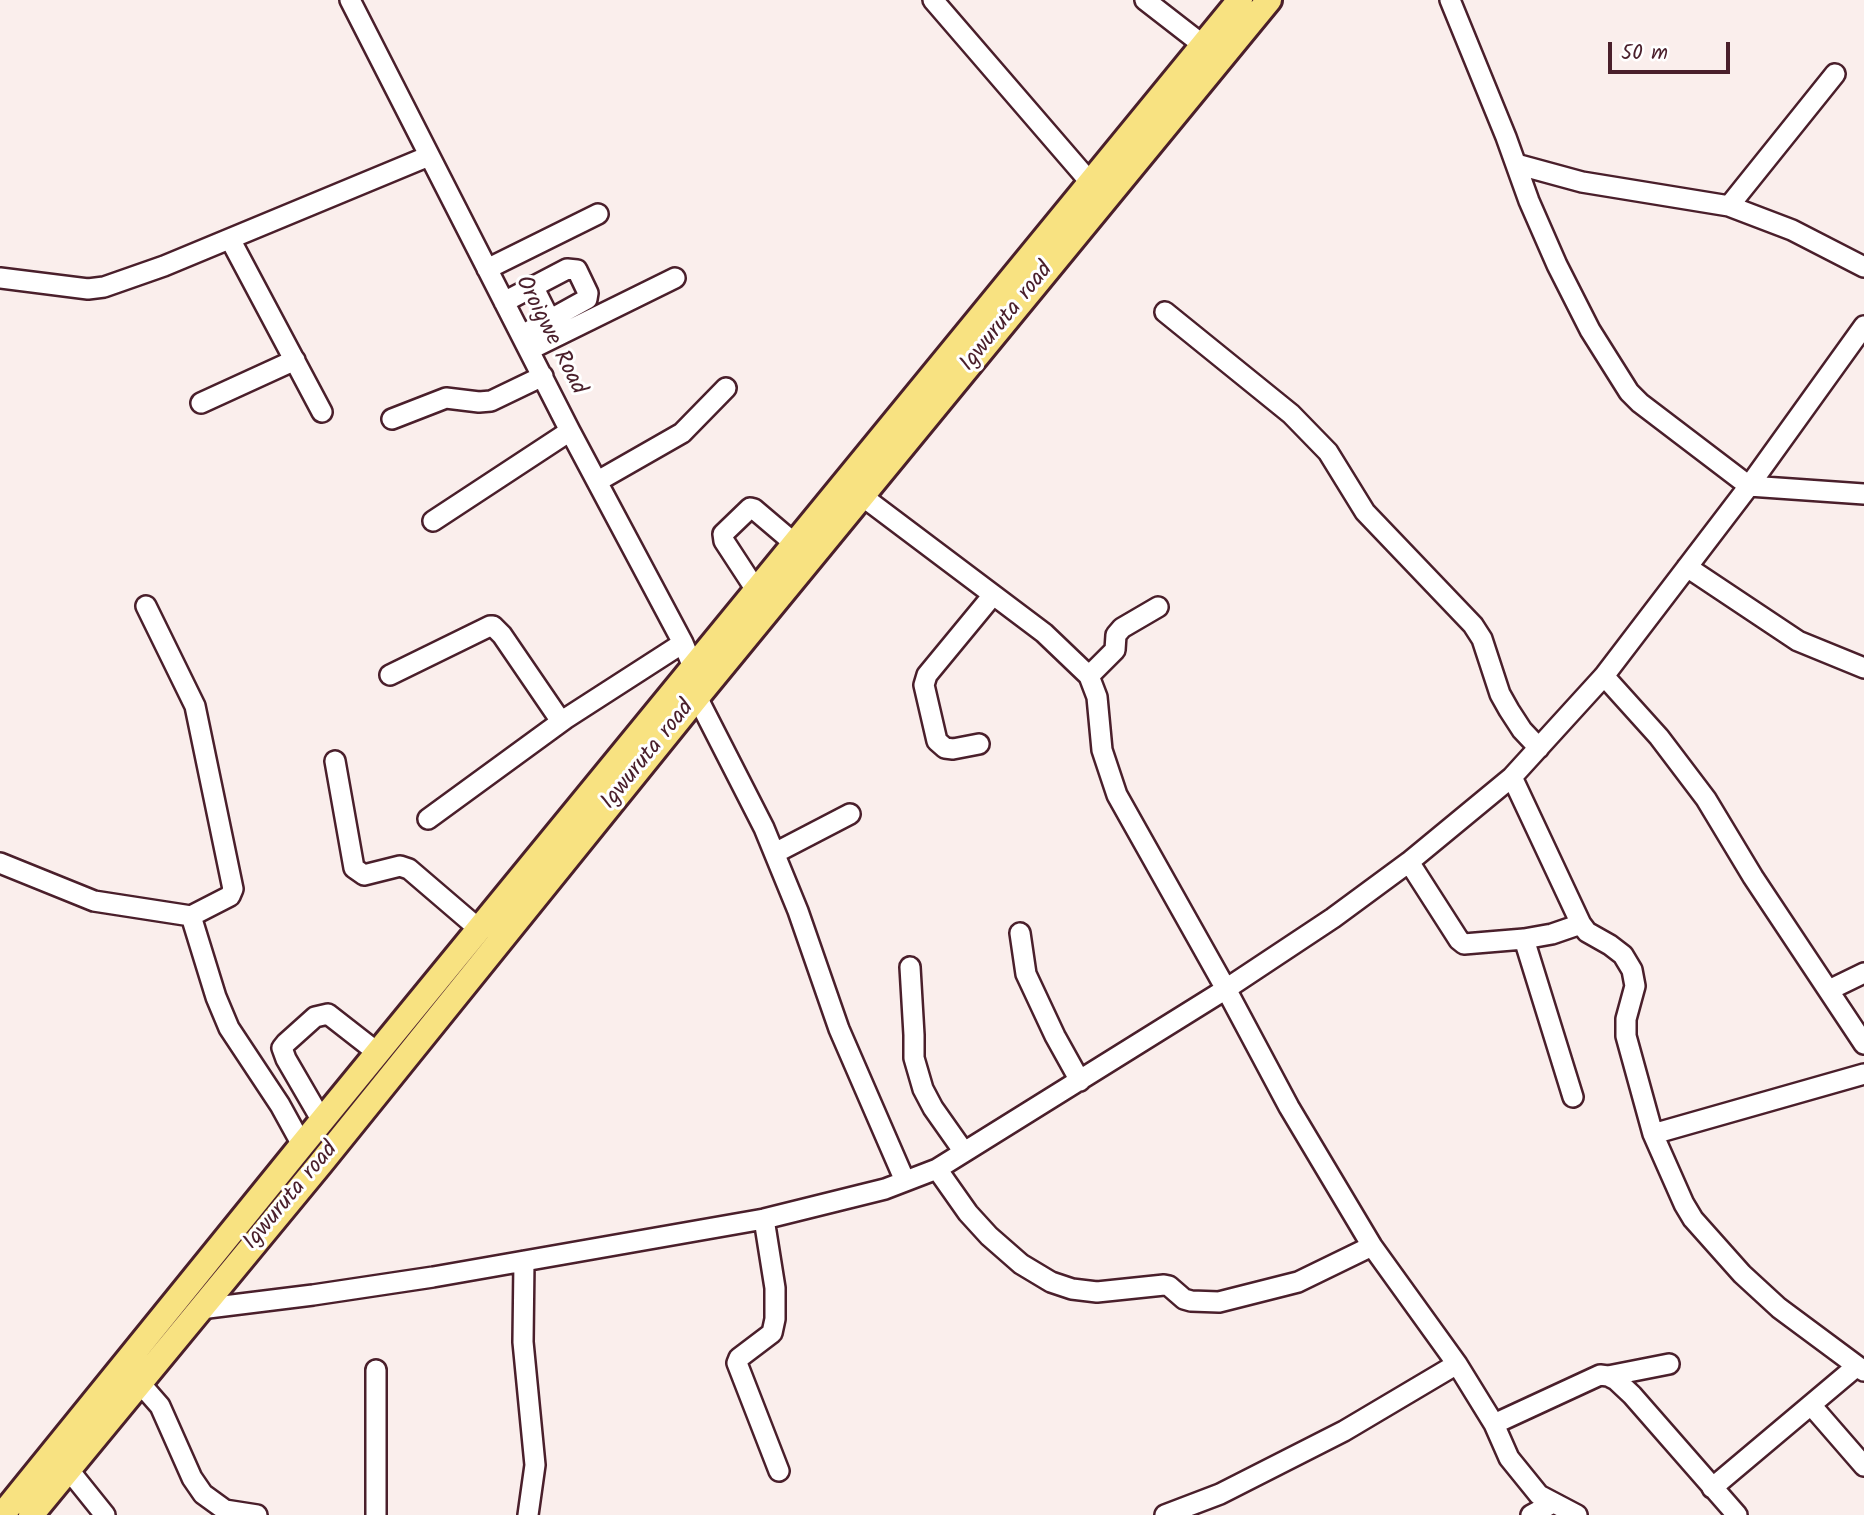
<!DOCTYPE html>
<style>
body{margin:0}
#map{position:relative;width:1864px;height:1515px;overflow:hidden;background:#faeeec;font-family:Kalam,sans-serif}
canvas{display:block}
.scale{position:absolute;left:1608px;top:42px;width:122px;height:32px;box-sizing:border-box;border:4px solid #4a1f2b;border-top:0;padding-left:9px;font-size:21px;line-height:24px;white-space:nowrap;color:#4a1f2b;-webkit-text-stroke:5px #fff;paint-order:stroke}
</style>
<div id="map">
<canvas width="1864" height="1515"></canvas>
<div class="scale">50 m</div>
</div>
<script>
const c = document.querySelector('canvas').getContext('2d');
c.lineJoin = 'round';
const toPath = rows => new Path2D(rows.map(r => 'M' + r).join(''));
function trace(path, color, width, dash) { c.strokeStyle = color; c.lineWidth = width; c.lineCap = dash ? 'butt' : 'round'; c.setLineDash(dash || []); c.stroke(path); }
function label(font, color, halo, rows, align = 'center') {
  c.font = font + ' Kalam,sans-serif'; c.lineWidth = 6; c.setLineDash([]); c.textBaseline = 'middle'; c.strokeStyle = halo; c.fillStyle = color; for (const [text, x, y, turn = 0] of rows) {
    c.save(); c.translate(x, y); c.rotate((+turn || 0) * Math.PI / 180); c.textAlign = isNaN(turn) ? turn : align; if (halo) c.strokeText(text, 0, 0); c.fillText(text, 0, 0); c.restore();
  }
}
const minor = toPath([
 [350,0,570,431,683,643,693,667,697,697,764,828,798,911,839,1029,905,1181],
 [933,0,1090,182],
 [1145,0,1203,45],
 [1450,0,1506,137,1529,201,1557,265,1590,330,1629,392,1640,403,1749,486,1864,494],
 [1516,164,1582,182,1729,206,1792,230,1864,267],
 [1729,206,1835,74],
 [230,239,322,412],
 [487,269,598,214],
 [0,278,88,289,104,287,164,266,429,156],
 [533,286,550,320],
 [504,302,567,269,577,270,588,293,587,299,522,335],
 [1165,312,1291,414,1328,452,1365,512,1473,625,1482,639,1500,694,1509,710,1522,730,1539,748],
 [529,350,675,278],
 [201,403,295,360],
 [392,419,446,398,479,402,491,401,543,376],
 [598,481,682,433,726,388],
 [862,496,1044,633,1089,676,1097,697,1102,750,1117,795,1226,989,1289,1107,1372,1246,1457,1364,1494,1424,1509,1458,1539,1495,1577,1515],
 [433,521,570,431],
 [1687,567,1798,641,1864,668],
 [756,590,724,541,723,534,750,508,754,509,794,543],
 [390,675,490,626,493,626,502,635,558,717,565,719,683,643],
 [1089,676,1115,650,1116,635,1122,628,1158,607],
 [1604,676,1659,737,1706,799,1753,877,1864,1044],
 [979,744,953,749,945,748,937,741,924,685,927,675,993,595],
 [335,761,354,868,364,875,400,866,409,869,479,929],
 [1512,777,1581,924,1587,932,1610,945,1623,955,1632,970,1635,986,1626,1019,1626,1036,1653,1134,1684,1204,1693,1219,1742,1274,1779,1308,1864,1371],
 [428,819,565,719],
 [775,853,850,814],
 [1409,862,1459,940,1464,944,1524,939,1552,934,1581,924],
 [0,863,94,901,191,916,230,896,233,889,195,706,146,606],
 [191,916,216,997,229,1028,280,1105,302,1145],
 [1020,933,1026,974,1055,1036,1080,1081],
 [1524,939,1573,1097],
 [910,967,914,1035,914,1058,923,1089,933,1108,964,1152],
 [1829,990,1864,973],
 [322,1121,286,1059,282,1048,286,1043,315,1017,328,1014,378,1053],
 [1653,1134,1864,1074],
 [937,1169,968,1213,989,1236,1021,1264,1051,1282,1072,1289,1097,1292,1164,1285,1169,1286,1184,1299,1191,1301,1219,1302,1298,1282,1372,1246],
 [764,1219,775,1288,775,1319,772,1333,739,1358,737,1363,779,1471],
 [524,1261,523,1342,535,1465,528,1515],
 [200,1309,313,1295,433,1277,764,1219,885,1189,937,1169,1226,989,1333,918,1409,862,1512,777,1604,676,1749,486,1864,326],
 [1608,1376,1616,1380,1632,1395,1737,1515],
 [139,1382,160,1406,192,1478,203,1494,225,1510,257,1515],
 [1811,1405,1864,1466],
 [1494,1424,1600,1375,1608,1376,1669,1364],
 [68,1469,105,1515],
 [1712,1488,1857,1366],
 [376,1515,376,1370],
 [1165,1515,1220,1494,1344,1431,1457,1364],
 [1531,1515,1553,1503]
]);
const major = toPath([
 [2,1515,302,1145,1240,0],
 [31,1515,321,1163,697,697,1269,0]
]);
trace(minor, '#4a1f2b', 24);
trace(major, '#4a1f2b', 30);
trace(minor, '#fff', 19);
trace(major, '#f8e281', 24);
label('23px', '#4a1f2b', '#fff', [
 ["Igwuruta road",1008,318,-51],
 ["Oroigwe Road",549,336,63],
 ["Igwuruta road",649,756,-51],
 ["Igwuruta road",292,1197,-50]
]);
</script>
